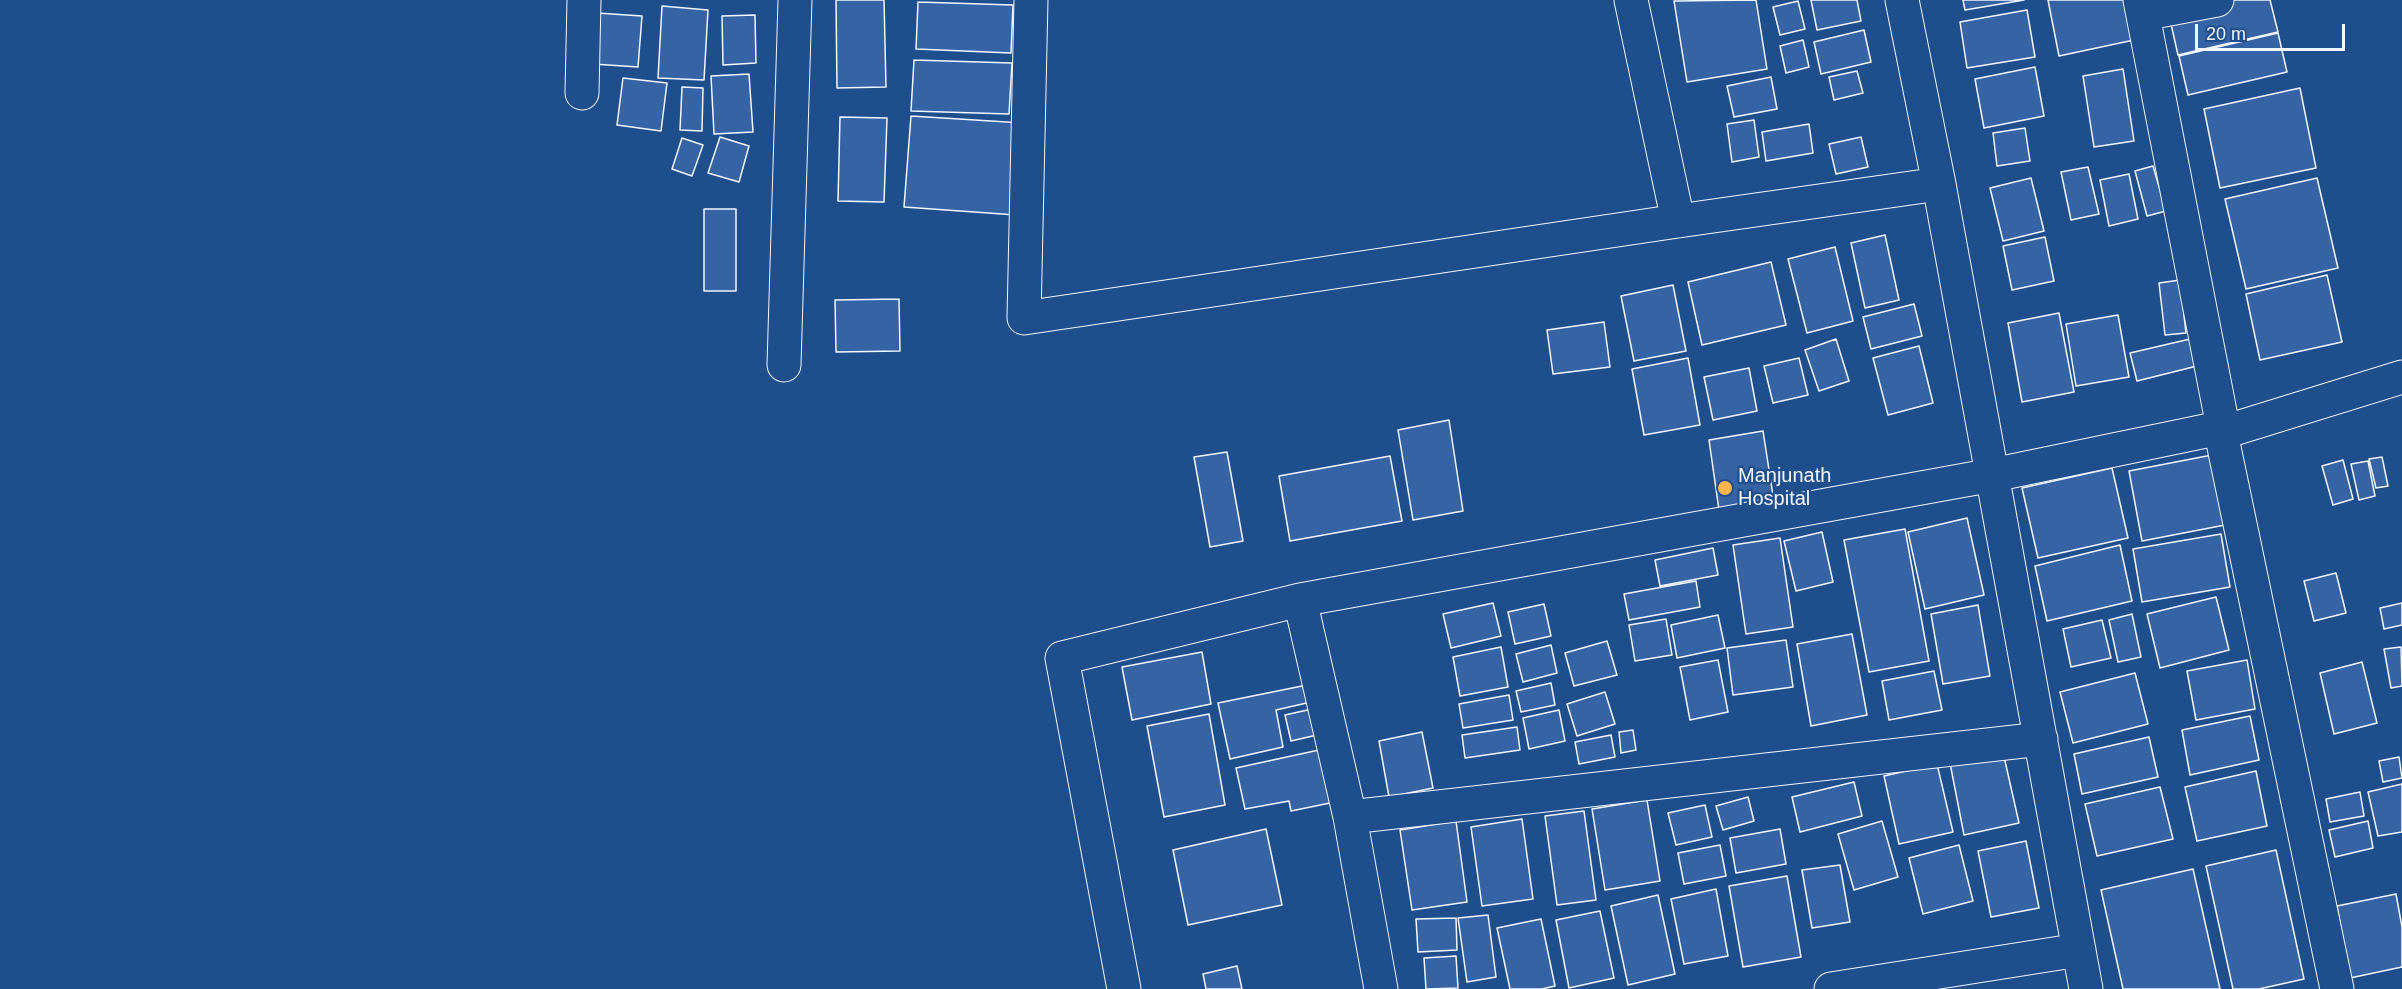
<!DOCTYPE html>
<style>
body{margin:0}
#map{position:relative;width:2402px;height:989px;overflow:hidden;background:#1f4e8c;font-family:Helvetica,sans-serif}
canvas{display:block}
.scale{position:absolute;left:2195px;top:24px;width:150px;height:27px;box-sizing:border-box;border:3px solid #f2f6ff;border-top:0;padding-left:8px;font-size:18px;line-height:21px;white-space:nowrap;color:#f2f6ff;-webkit-text-stroke:4px #1f4e8c;paint-order:stroke}
</style>
<div id="map">
<canvas width="2402" height="989"></canvas>
<div class="scale">20 m</div>
</div>
<script>
const c = document.querySelector('canvas').getContext('2d');
c.lineJoin = 'round';
function paint(path, color) { c.fillStyle = color; c.fill(path, 'evenodd'); }
const toPath = rows => new Path2D(rows.map(r => 'M' + r).join(''));
function trace(path, color, width, dash) { c.strokeStyle = color; c.lineWidth = width; c.lineCap = dash ? 'butt' : 'round'; c.setLineDash(dash || []); c.stroke(path); }
function label(font, color, halo, rows, align = 'center') {
  c.font = font + ' Helvetica,sans-serif'; c.lineWidth = 4.5; c.setLineDash([]); c.textBaseline = 'middle'; c.strokeStyle = halo; c.fillStyle = color; for (const [text, x, y, turn = 0] of rows) {
    c.save(); c.translate(x, y); c.rotate((+turn || 0) * Math.PI / 180); c.textAlign = isNaN(turn) ? turn : align; if (halo) c.strokeText(text, 0, 0); c.fillText(text, 0, 0); c.restore();
  }
}
const building = toPath([
 [836,0,884,0,886,87,837,88,836,0],
 [1756,0,1767,69,1687,82,1674,1,1756,0],
 [1811,0,1857,0,1861,21,1817,30,1811,0],
 [1963,0,2024,0,1965,10,1963,0],
 [2048,0,2125,0,2134,40,2059,56,2048,0],
 [2233,0,2270,0,2278,32,2178,55,2169,15,2233,0],
 [1798,1,1805,29,1780,35,1773,7,1798,1],
 [918,2,1013,5,1011,53,916,49,918,2],
 [662,6,708,10,704,80,658,78,662,6],
 [2027,10,2035,57,1967,68,1960,22,2027,10],
 [597,13,642,16,638,67,593,64,597,13],
 [755,15,756,63,723,65,722,16,755,15],
 [1864,30,1871,62,1821,74,1814,42,1864,30],
 [2278,33,2287,72,2188,95,2179,56,2278,33],
 [1803,40,1809,67,1786,73,1780,46,1803,40],
 [914,60,1012,63,1009,114,911,111,914,60],
 [2035,67,2044,116,1984,128,1975,79,2035,67],
 [2123,69,2134,141,2094,147,2083,76,2123,69],
 [1857,71,1863,93,1834,100,1829,77,1857,71],
 [749,74,753,132,714,134,711,76,749,74],
 [1771,77,1777,109,1734,117,1727,86,1771,77],
 [623,78,667,83,661,131,617,125,623,78],
 [682,87,703,88,702,131,680,130,682,87],
 [2300,88,2316,168,2220,188,2204,109,2300,88],
 [911,116,1023,123,1016,215,904,207,911,116],
 [840,117,887,118,884,202,838,201,840,117],
 [1754,120,1759,157,1732,162,1727,124,1754,120],
 [1809,124,1813,153,1766,161,1762,132,1809,124],
 [2025,128,2030,161,1997,166,1993,133,2025,128],
 [720,137,749,146,739,182,708,173,720,137],
 [1861,137,1868,167,1836,174,1829,144,1861,137],
 [682,138,703,145,692,176,672,169,682,138],
 [2153,166,2166,211,2147,216,2135,171,2153,166],
 [2088,167,2099,214,2071,220,2061,172,2088,167],
 [2129,174,2138,219,2109,226,2100,180,2129,174],
 [2031,178,2044,231,2003,241,1990,188,2031,178],
 [2317,178,2338,268,2246,289,2225,199,2317,178],
 [704,209,736,209,736,291,704,291,704,209],
 [1885,235,1899,300,1865,308,1851,243,1885,235],
 [2045,237,2054,281,2012,290,2003,246,2045,237],
 [1835,247,1853,321,1807,333,1788,259,1835,247],
 [1771,262,1786,325,1702,345,1688,282,1771,262],
 [2327,275,2342,342,2260,360,2246,294,2327,275],
 [2180,280,2186,333,2165,335,2159,283,2180,280],
 [1673,285,1686,351,1634,361,1621,296,1673,285],
 [899,299,900,351,836,352,835,300,899,299],
 [1914,304,1922,336,1871,349,1863,317,1914,304],
 [2059,313,2074,392,2022,402,2008,323,2059,313],
 [2118,315,2129,377,2076,386,2066,324,2118,315],
 [1604,322,1610,367,1553,374,1547,330,1604,322],
 [1836,339,1849,381,1819,391,1805,350,1836,339],
 [2190,339,2197,366,2137,381,2130,353,2190,339],
 [1919,346,1933,403,1888,415,1873,358,1919,346],
 [1688,358,1700,425,1644,435,1632,369,1688,358],
 [1799,358,1808,395,1773,403,1764,366,1799,358],
 [1749,368,1757,411,1713,420,1704,377,1749,368],
 [1449,420,1463,511,1413,520,1398,430,1449,420],
 [1763,431,1774,502,1719,510,1709,440,1763,431],
 [1227,452,1243,541,1210,547,1194,457,1227,452],
 [2212,455,2225,525,2142,541,2129,471,2212,455],
 [1390,456,1402,521,1290,541,1279,476,1390,456],
 [2382,457,2388,486,2376,488,2369,459,2382,457],
 [2343,460,2353,499,2333,505,2322,466,2343,460],
 [2368,461,2375,496,2359,500,2351,464,2368,461],
 [2112,468,2128,538,2038,558,2022,488,2112,468],
 [1967,518,1984,595,1925,609,1908,532,1967,518],
 [1905,529,1929,661,1869,672,1844,540,1905,529],
 [1822,532,1833,582,1796,591,1784,541,1822,532],
 [2221,534,2230,587,2142,602,2133,549,2221,534],
 [1780,538,1793,627,1746,634,1733,545,1780,538],
 [2120,545,2132,601,2047,621,2035,566,2120,545],
 [1713,548,1718,575,1660,586,1655,560,1713,548],
 [2336,573,2346,613,2314,621,2304,581,2336,573],
 [1696,581,1700,607,1629,620,1624,594,1696,581],
 [2216,597,2229,650,2160,668,2147,614,2216,597],
 [1493,603,1501,636,1451,648,1443,614,1493,603],
 [2402,603,2402,625,2384,629,2380,608,2402,603],
 [1544,604,1551,636,1515,644,1508,612,1544,604],
 [1978,605,1990,676,1943,684,1931,614,1978,605],
 [2132,614,2141,657,2118,662,2109,620,2132,614],
 [1718,615,1725,648,1677,658,1671,625,1718,615],
 [1666,619,1672,655,1635,661,1629,625,1666,619],
 [2102,620,2111,658,2071,667,2063,629,2102,620],
 [1852,634,1867,715,1811,726,1797,644,1852,634],
 [1786,640,1793,687,1733,695,1727,648,1786,640],
 [1607,641,1617,675,1574,686,1565,653,1607,641],
 [1551,645,1557,673,1523,682,1516,654,1551,645],
 [1501,647,1508,687,1460,696,1453,657,1501,647],
 [2401,647,2402,686,2391,688,2384,649,2401,647],
 [1202,652,1211,704,1132,720,1122,667,1202,652],
 [1718,660,1728,712,1690,720,1680,667,1718,660],
 [2247,660,2255,709,2196,720,2187,671,2247,660],
 [2362,662,2377,723,2334,734,2320,673,2362,662],
 [1934,671,1942,710,1889,720,1882,681,1934,671],
 [2135,673,2148,724,2073,743,2060,692,2135,673],
 [1551,683,1555,705,1521,712,1516,691,1551,683],
 [1307,685,1311,702,1276,710,1283,747,1230,759,1218,703,1307,685],
 [1605,692,1615,724,1577,736,1567,704,1605,692],
 [1509,695,1513,720,1463,728,1459,704,1509,695],
 [1312,709,1317,735,1291,741,1285,715,1312,709],
 [1559,710,1565,741,1529,749,1523,718,1559,710],
 [1209,714,1225,805,1164,817,1147,726,1209,714],
 [2250,716,2259,760,2190,775,2182,730,2250,716],
 [1517,727,1520,750,1465,758,1462,735,1517,727],
 [1633,730,1636,750,1621,753,1619,732,1633,730],
 [1422,732,1433,788,1389,797,1379,741,1422,732],
 [1611,735,1615,757,1579,764,1575,742,1611,735],
 [2149,737,2158,777,2082,794,2074,754,2149,737],
 [1319,750,1330,803,1291,811,1289,801,1245,809,1236,768,1319,750],
 [2003,752,2019,823,1964,835,1950,763,2003,752],
 [2399,757,2402,778,2383,782,2379,761,2399,757],
 [1937,764,1953,832,1899,844,1884,776,1937,764],
 [2256,771,2267,826,2197,841,2185,787,2256,771],
 [1854,782,1862,816,1800,832,1792,797,1854,782],
 [2402,784,2402,832,2378,836,2368,792,2402,784],
 [2160,787,2173,839,2097,856,2085,804,2160,787],
 [2360,792,2364,816,2330,822,2326,799,2360,792],
 [1748,797,1754,821,1723,830,1716,806,1748,797],
 [1647,800,1660,881,1605,890,1592,809,1647,800],
 [1705,805,1712,837,1676,845,1668,813,1705,805],
 [1584,811,1596,900,1557,905,1545,816,1584,811],
 [1522,819,1533,899,1482,906,1471,827,1522,819],
 [1456,821,1467,902,1412,910,1400,830,1456,821],
 [1882,821,1898,877,1854,890,1838,834,1882,821],
 [2368,821,2373,848,2335,857,2329,830,2368,821],
 [1266,829,1282,905,1188,925,1173,850,1266,829],
 [1780,829,1786,864,1736,873,1730,838,1780,829],
 [2026,841,2039,908,1991,917,1978,851,2026,841],
 [1720,845,1726,876,1684,884,1678,853,1720,845],
 [1959,845,1973,901,1923,914,1909,858,1959,845],
 [2276,850,2304,979,2259,989,2233,989,2206,866,2276,850],
 [1840,865,1850,922,1812,928,1802,870,1840,865],
 [2193,869,2220,989,2123,989,2101,890,2193,869],
 [1787,876,1801,957,1743,967,1729,886,1787,876],
 [1716,889,1728,956,1684,964,1671,899,1716,889],
 [2396,894,2402,927,2402,967,2350,978,2337,906,2396,894],
 [1658,895,1675,974,1628,985,1611,906,1658,895],
 [1600,911,1614,978,1569,988,1556,920,1600,911],
 [1488,915,1496,977,1467,982,1458,918,1488,915],
 [1456,918,1457,950,1418,952,1416,919,1456,918],
 [1541,919,1555,986,1542,989,1510,989,1497,928,1541,919],
 [1456,956,1458,988,1426,989,1424,958,1456,956],
 [1237,966,1242,989,1206,989,1203,974,1237,966]
]);
paint(building, '#3563a3');
trace(building, '#f2f6ff', 1.5);
const street = toPath([
 [1031,0,1024,318,1678,221,1939,184],
 [1631,0,1678,221],
 [1902,0,1939,184,2086,989],
 [2140,0,2224,432],
 [2143,14,2217,0],
 [582,93,584,0],
 [784,365,795,0],
 [2220,428,2337,989],
 [1300,600,1350,817,1381,989],
 [1350,817,2041,739],
 [1124,989,1062,658,1300,600,1993,475,2220,428,2224,432,2402,377],
 [1831,989,2079,950]
]);
trace(street, '#f2f6ff', 35);
trace(street, '#1f4e8c', 33);
for (const [x, y, r, color] of [
 [1725,488,8,"#ffb74d"]
]) { const dot = new Path2D(); dot.arc(x, y, r, 0, 2 * Math.PI); c.fillStyle = color; c.fill(dot); trace(dot, '#1f4e8c', 2); }
label('20px', '#f2f6ff', '#1f4e8c', [
 ["Manjunath",1738,476],
 ["Hospital",1738,499]
], 'left');
</script>
